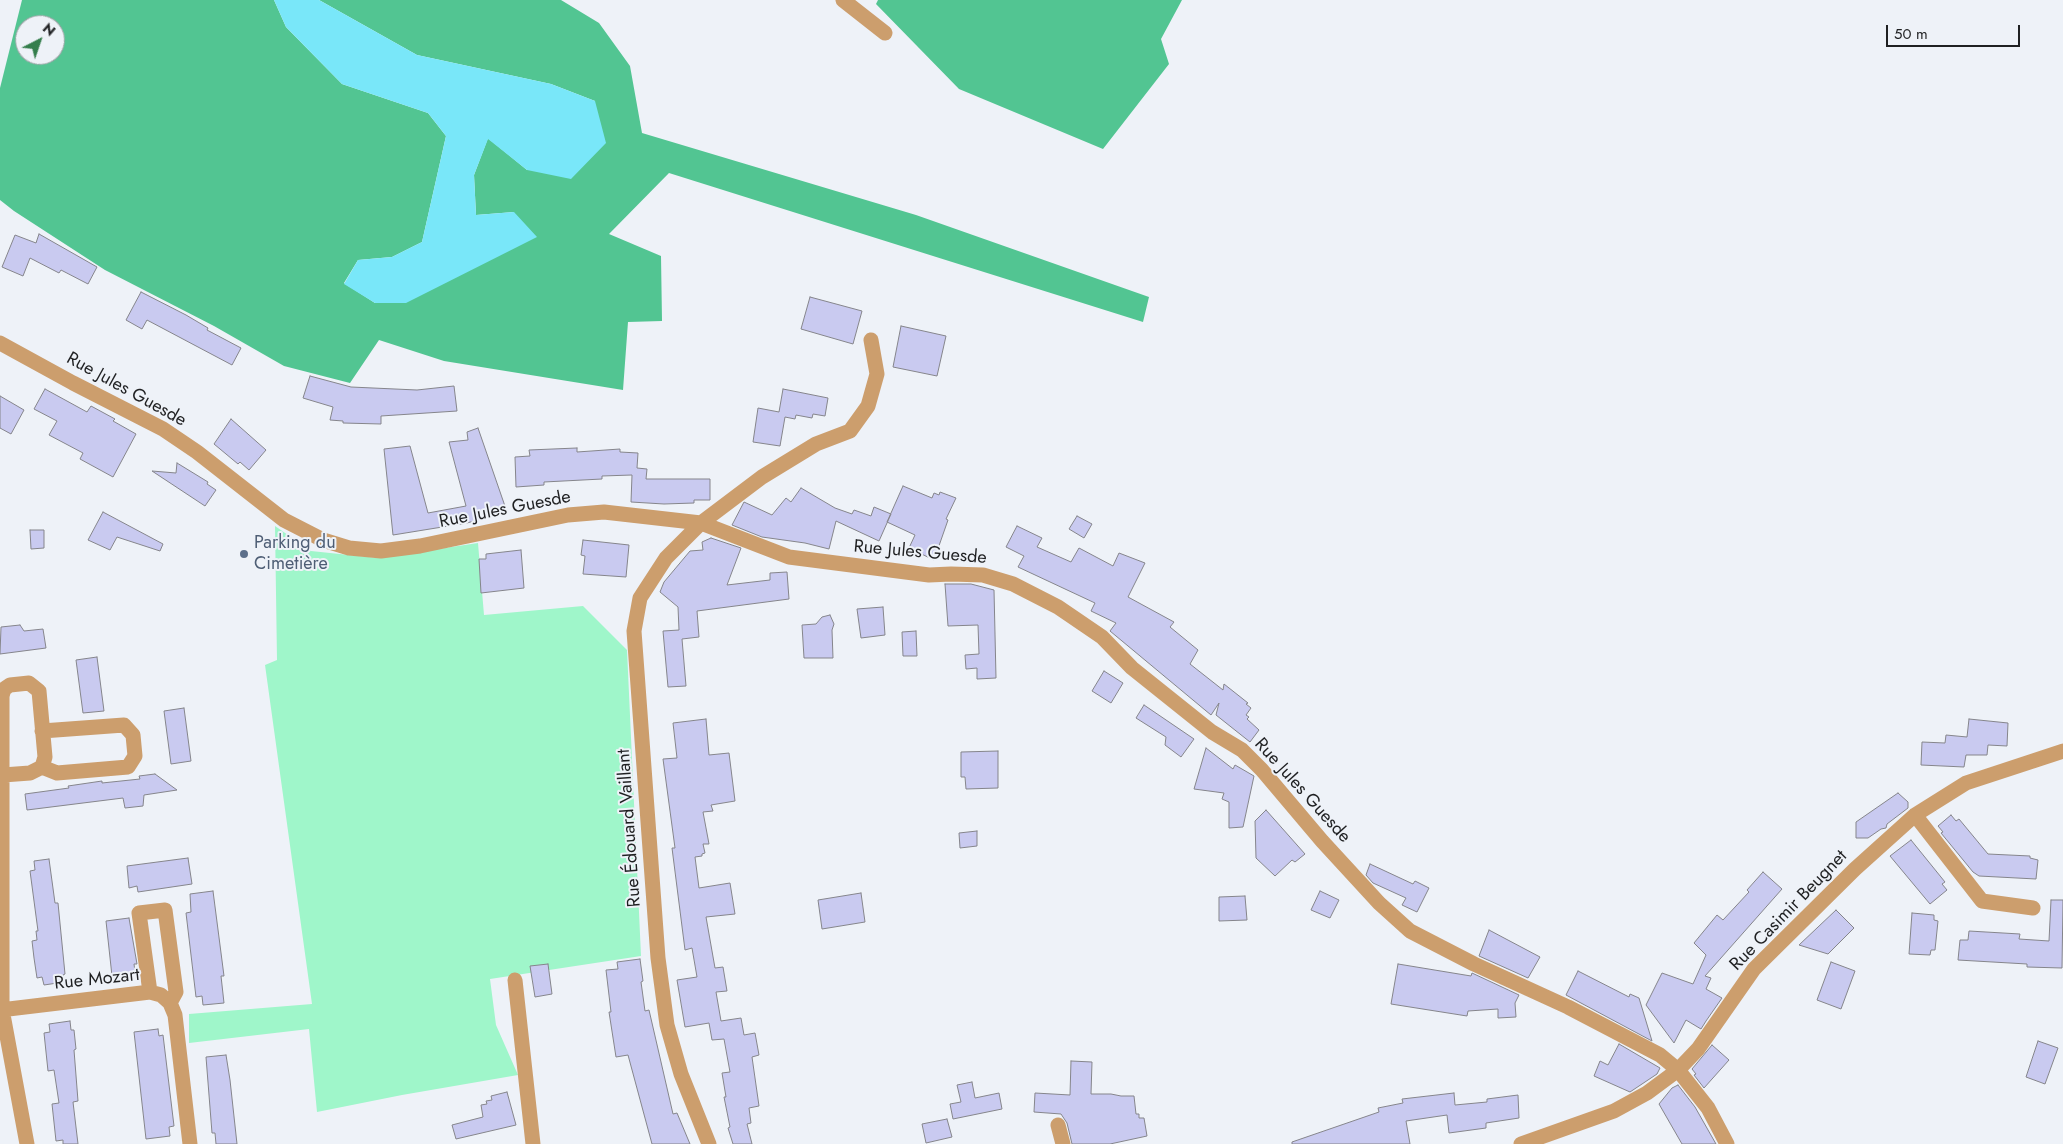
<!DOCTYPE html>
<meta charset="utf-8">
<style>
body{margin:0}
#map{position:relative;width:2063px;height:1144px;overflow:hidden;background:#eef2f8;font-family:Jost,sans-serif}
canvas{display:block}
.north{position:absolute;left:15px;top:15px;width:50px;height:50px;box-sizing:border-box;background:#eef2f8;border:1px solid #9b9ea2;border-radius:50%;rotate:41deg;font-size:14px;font-weight:700;line-height:20px;text-align:center;color:#1f2022}
.north::after{content:'';display:block;margin:auto;width:18px;height:22px;background:#347e4c;clip-path:polygon(50% 0,100% 100%,50% 72%,0 100%)}
.scale{position:absolute;left:1886px;top:25px;width:134px;height:22px;box-sizing:border-box;border:2px solid #1f2022;border-top:0;padding-left:6px;font-size:15px;line-height:18px;white-space:nowrap;color:#1f2022;-webkit-text-stroke:4px #eef2f8;paint-order:stroke}
</style>
<div id="map">
<canvas width="2063" height="1144"></canvas>
<div class="north">N</div>
<div class="scale">50 m</div>
</div>
<script>
const c = document.querySelector('canvas').getContext('2d');
c.lineJoin = 'round';
function paint(path, color) { c.fillStyle = color; c.fill(path, 'evenodd'); }
const toPath = rows => new Path2D(rows.map(r => 'M' + r).join(''));
function trace(path, color, width, dash) { c.strokeStyle = color; c.lineWidth = width; c.lineCap = dash ? 'butt' : 'round'; c.setLineDash(dash || []); c.stroke(path); }
function label(font, color, halo, rows, align = 'center') {
  c.font = font + ' Jost,sans-serif'; c.lineWidth = 4; c.setLineDash([]); c.textBaseline = 'middle'; c.strokeStyle = halo; c.fillStyle = color; for (const [text, x, y, turn = 0] of rows) {
    c.save(); c.translate(x, y); c.rotate((+turn || 0) * Math.PI / 180); c.textAlign = isNaN(turn) ? turn : align; if (halo) c.strokeText(text, 0, 0); c.fillText(text, 0, 0); c.restore();
  }
}
paint(toPath([
 [275,526,311,551,378,558,478,543,484,615,583,606,627,650,641,956,490,979,496,1025,518,1075,402,1095,317,1112,309,1029,189,1043,189,1014,312,1004,265,665,277,660]
]), '#9ff6ca');
paint(toPath([
 [22,0,274,0,286,27,342,84,428,113,446,136,422,242,392,257,358,260,344,283,375,303,514,212,476,215,474,175,488,138,527,170,595,101,551,84,417,55,319,0,561,0,599,23,630,66,642,133,916,215,1149,297,1143,322,669,173,609,234,661,256,662,321,628,322,623,390,444,361,379,340,350,383,284,366,214,326,105,270,14,211,0,200,0,88],
 [25,25,55,25,55,55,25,55],
 [878,0,1182,0,1161,39,1169,64,1103,149,959,89,876,4]
]), '#52c592');
paint(toPath([
 [274,0,319,0,417,55,551,84,595,101,606,143,571,179,527,170,488,139,474,175,476,215,514,212,537,237,406,303,375,303,344,284,358,260,392,257,422,242,446,136,428,113,342,84,286,27]
]), '#79e7f9');
const building = toPath([
 [39,234,97,267,88,284,61,270,59,273,30,258,23,276,2,267,15,235,36,243,39,234],
 [141,292,186,315,208,328,207,330,241,348,232,365,147,320,142,329,126,320,141,292],
 [810,297,862,311,853,344,801,329,810,297],
 [901,326,946,336,937,376,893,367,901,326],
 [310,376,351,387,417,390,454,386,457,411,381,416,381,424,343,423,343,421,330,420,333,407,303,398,310,376],
 [45,389,87,412,91,406,115,419,113,421,136,434,113,477,80,459,83,453,49,435,57,421,34,409,45,389],
 [783,389,828,398,825,416,813,414,812,418,796,415,795,419,785,417,780,446,753,442,758,408,779,412,783,389],
 [0,396,24,410,11,434,0,428,0,396],
 [231,419,266,450,249,470,240,462,238,464,214,444,231,419],
 [478,428,507,512,467,523,393,535,384,449,410,446,428,513,466,506,449,442,468,440,467,432,478,428],
 [577,448,577,452,620,449,620,452,638,453,637,468,647,469,646,479,710,479,710,500,694,500,694,503,664,504,631,502,632,475,602,476,602,479,544,482,544,485,516,487,515,457,530,456,529,450,577,448],
 [177,463,208,482,207,484,216,490,205,506,152,471,176,473,177,463],
 [903,486,932,498,934,493,939,495,940,492,956,498,946,519,948,520,934,560,909,548,915,535,887,522,903,486],
 [801,488,835,508,852,514,854,510,871,516,874,507,891,514,879,541,836,521,829,549,805,543,762,537,732,525,744,502,772,515,786,498,791,502,801,488],
 [103,512,163,544,160,551,117,537,110,550,88,540,103,512],
 [1077,516,1092,524,1084,538,1069,529,1077,516],
 [1017,526,1042,538,1037,547,1071,562,1079,548,1113,566,1119,553,1145,563,1128,597,1174,622,1170,627,1198,650,1190,664,1223,690,1224,684,1248,703,1246,704,1251,708,1246,715,1249,717,1247,719,1259,730,1250,742,1216,715,1219,703,1211,715,1110,631,1116,623,1091,611,1095,603,1018,567,1024,556,1006,547,1017,526],
 [30,530,44,530,44,548,31,549,30,530],
 [711,538,741,548,727,585,770,580,770,573,787,572,789,599,697,611,699,637,682,639,686,686,668,687,663,631,679,630,678,607,660,592,664,582,690,551,703,550,702,542,711,538],
 [583,540,629,545,626,577,583,574,585,556,581,555,583,540],
 [521,550,524,588,481,593,479,559,486,559,486,554,521,550],
 [945,584,971,584,994,590,996,678,977,679,977,668,966,669,965,655,979,654,978,625,948,626,945,584],
 [883,607,885,635,861,638,857,609,883,607],
 [830,615,834,624,832,630,833,658,804,658,802,625,816,624,822,617,830,615],
 [20,625,24,631,43,629,46,648,0,654,1,627,20,625],
 [916,631,917,656,903,656,902,632,916,631],
 [97,657,104,711,83,713,76,660,97,657],
 [1104,671,1123,683,1111,703,1092,691,1104,671],
 [1144,705,1194,739,1181,757,1165,745,1166,737,1136,718,1144,705],
 [184,708,191,761,171,764,164,711,184,708],
 [706,719,709,755,729,753,735,801,711,805,713,811,703,812,709,844,703,844,705,853,702,854,702,856,695,857,699,888,730,883,735,914,706,917,715,968,723,967,727,991,716,992,721,1021,741,1018,744,1035,755,1033,759,1055,752,1057,759,1106,749,1108,751,1123,747,1124,752,1144,733,1144,728,1128,730,1127,724,1097,726,1097,722,1073,730,1072,724,1039,712,1040,709,1023,685,1027,677,980,697,977,692,948,685,950,672,848,675,848,663,759,677,758,673,723,706,719],
 [1969,719,2008,723,2007,746,1988,745,1987,755,1966,755,1964,767,1921,765,1922,742,1945,743,1946,735,1967,737,1969,719],
 [1206,748,1233,769,1235,765,1254,776,1243,827,1229,828,1229,802,1222,799,1224,793,1194,789,1206,748],
 [998,751,998,788,966,789,965,777,961,777,961,752,998,751],
 [155,774,177,790,144,795,143,806,125,808,123,798,27,810,25,794,69,788,68,786,102,781,102,783,140,779,139,776,155,774],
 [1898,793,1908,802,1908,808,1887,824,1886,828,1881,829,1868,838,1856,838,1856,822,1898,793],
 [1266,810,1305,854,1295,862,1292,860,1275,876,1256,858,1255,821,1266,810],
 [1951,815,1956,821,1959,819,1988,854,2030,856,2030,858,2038,860,2036,879,1979,876,1973,872,1941,833,1943,832,1938,826,1951,815],
 [977,831,977,846,960,848,959,833,977,831],
 [1911,840,1945,882,1942,884,1947,890,1930,904,1890,856,1911,840],
 [188,858,192,884,138,892,137,886,129,888,127,866,188,858],
 [49,859,55,903,58,903,65,974,63,975,64,982,44,985,42,977,37,978,34,958,32,941,37,940,36,931,38,931,30,871,35,870,34,861,49,859],
 [1370,864,1413,884,1415,881,1429,888,1417,912,1402,905,1406,898,1373,883,1366,875,1370,864],
 [1763,872,1782,889,1705,976,1711,978,1706,989,1722,998,1706,1021,1701,1029,1686,1020,1674,1043,1646,1005,1662,973,1693,984,1706,955,1694,943,1717,915,1723,920,1749,892,1747,890,1763,872],
 [213,891,224,976,221,976,224,1003,203,1005,202,996,196,997,186,913,191,912,190,894,213,891],
 [1320,891,1339,900,1330,918,1311,910,1320,891],
 [861,893,865,922,822,929,818,900,861,893],
 [1245,896,1247,920,1219,921,1219,897,1245,896],
 [2051,900,2063,900,2062,968,2027,967,2027,964,1958,960,1960,940,1968,940,1969,931,2020,934,2019,939,2049,941,2051,900],
 [1836,910,1854,928,1828,954,1799,945,1836,910],
 [1912,913,1934,915,1934,920,1938,921,1935,950,1931,950,1930,955,1909,954,1912,913],
 [129,918,137,964,134,964,135,972,112,976,106,921,129,918],
 [1489,930,1540,957,1528,978,1479,956,1489,930],
 [640,959,643,981,641,982,645,1011,649,1010,673,1114,677,1113,690,1144,652,1144,628,1055,616,1057,609,1012,611,1012,606,970,618,969,617,962,640,959],
 [1831,962,1855,971,1841,1009,1817,1000,1831,962],
 [548,964,552,994,535,997,530,966,548,964],
 [1398,964,1471,976,1472,973,1519,995,1515,1003,1516,1017,1498,1018,1498,1009,1468,1011,1467,1016,1391,1004,1398,964],
 [1578,971,1629,997,1630,994,1639,998,1652,1041,1566,995,1578,971],
 [70,1021,71,1030,74,1030,76,1049,74,1050,78,1101,73,1102,78,1144,63,1144,63,1140,56,1141,52,1104,59,1103,54,1070,48,1071,44,1033,50,1032,49,1024,70,1021],
 [158,1029,159,1036,163,1035,174,1126,169,1127,170,1136,146,1139,134,1032,158,1029],
 [2038,1041,2058,1048,2045,1084,2026,1077,2038,1041],
 [1619,1044,1660,1068,1657,1074,1630,1092,1594,1076,1600,1061,1608,1065,1619,1044],
 [1712,1045,1729,1060,1704,1088,1694,1075,1696,1074,1692,1069,1712,1045],
 [226,1055,230,1080,237,1144,216,1144,215,1133,212,1133,206,1057,226,1055],
 [1071,1061,1092,1062,1091,1094,1111,1094,1121,1096,1134,1096,1136,1114,1139,1114,1139,1118,1144,1118,1147,1136,1110,1144,1072,1144,1067,1123,1061,1114,1034,1112,1035,1093,1070,1095,1071,1061],
 [972,1082,975,1098,999,1093,1002,1109,953,1119,950,1104,961,1102,957,1085,972,1082],
 [1678,1085,1695,1107,1716,1144,1682,1144,1659,1104,1672,1088,1678,1085],
 [507,1092,516,1125,456,1139,452,1125,483,1117,481,1105,487,1104,486,1101,492,1100,491,1096,507,1092],
 [1454,1093,1455,1105,1487,1102,1487,1099,1518,1095,1519,1118,1486,1123,1486,1128,1449,1133,1447,1115,1406,1121,1410,1144,1292,1144,1292,1142,1379,1112,1378,1108,1403,1103,1402,1099,1454,1093],
 [947,1119,952,1137,926,1143,922,1124,947,1119]
]);
paint(building, '#c9caf0');
trace(building, '#85858b', 1);
trace(toPath([
 [843,0,885,33],
 [0,343,73,383,163,429,197,452,284,520,323,540,349,548,381,551,420,546,568,515,604,512,701,523,789,557,929,575,951,574,983,575,1013,584,1058,607,1102,637,1132,668,1212,732,1242,750,1262,770,1322,841,1379,903,1410,931,1474,964,1568,1007,1660,1055,1678,1070,1708,1108,1727,1144],
 [42,767,57,773,128,767,135,756,133,735,124,725,42,731],
 [3,775,30,773,42,767,45,757,39,691,29,683,10,685,4,689,2,696,2,1009,27,1144],
 [1915,815,1982,901,2033,908],
 [515,980,533,1144],
 [150,992,139,913,165,910,176,992,170,1003],
 [0,1010,150,992,161,995,170,1003,175,1015,190,1144],
 [1058,1125,1063,1144],
 [709,1144,681,1074,667,1025,658,958,634,631,640,598,666,558,701,523,762,477,816,444,850,431,868,406,877,374,871,340],
 [1521,1144,1614,1111,1647,1093,1678,1070,1698,1049,1754,969,1855,869,1915,815,1966,783,2063,751]
]), '#cc9e6d', 15);
for (const [x, y, r, color] of [
 [244,554,5,"#5c6f8a"]
]) { const dot = new Path2D(); dot.arc(x, y, r, 0, 2 * Math.PI); c.fillStyle = color; c.fill(dot); trace(dot, '#eef2f8', 2); }
label('18px', '#1f2022', '#eef2f8', [
 ["Rue Jules Guesde",126,390,29],
 ["Rue Jules Guesde",505,510,-11],
 ["Rue Jules Guesde",920,553,5],
 ["Rue Jules Guesde",1302,791,48],
 ["Rue Édouard Vaillant",630,828,-94],
 ["Rue Casimir Beugnet",1789,911,-46],
 ["Rue Mozart",97,980,-6]
]);
label('18px', '#4e5e75', '#eef2f8', [
 ["Parking du",254,544],
 ["Cimetière",254,565]
], 'left');
</script>
